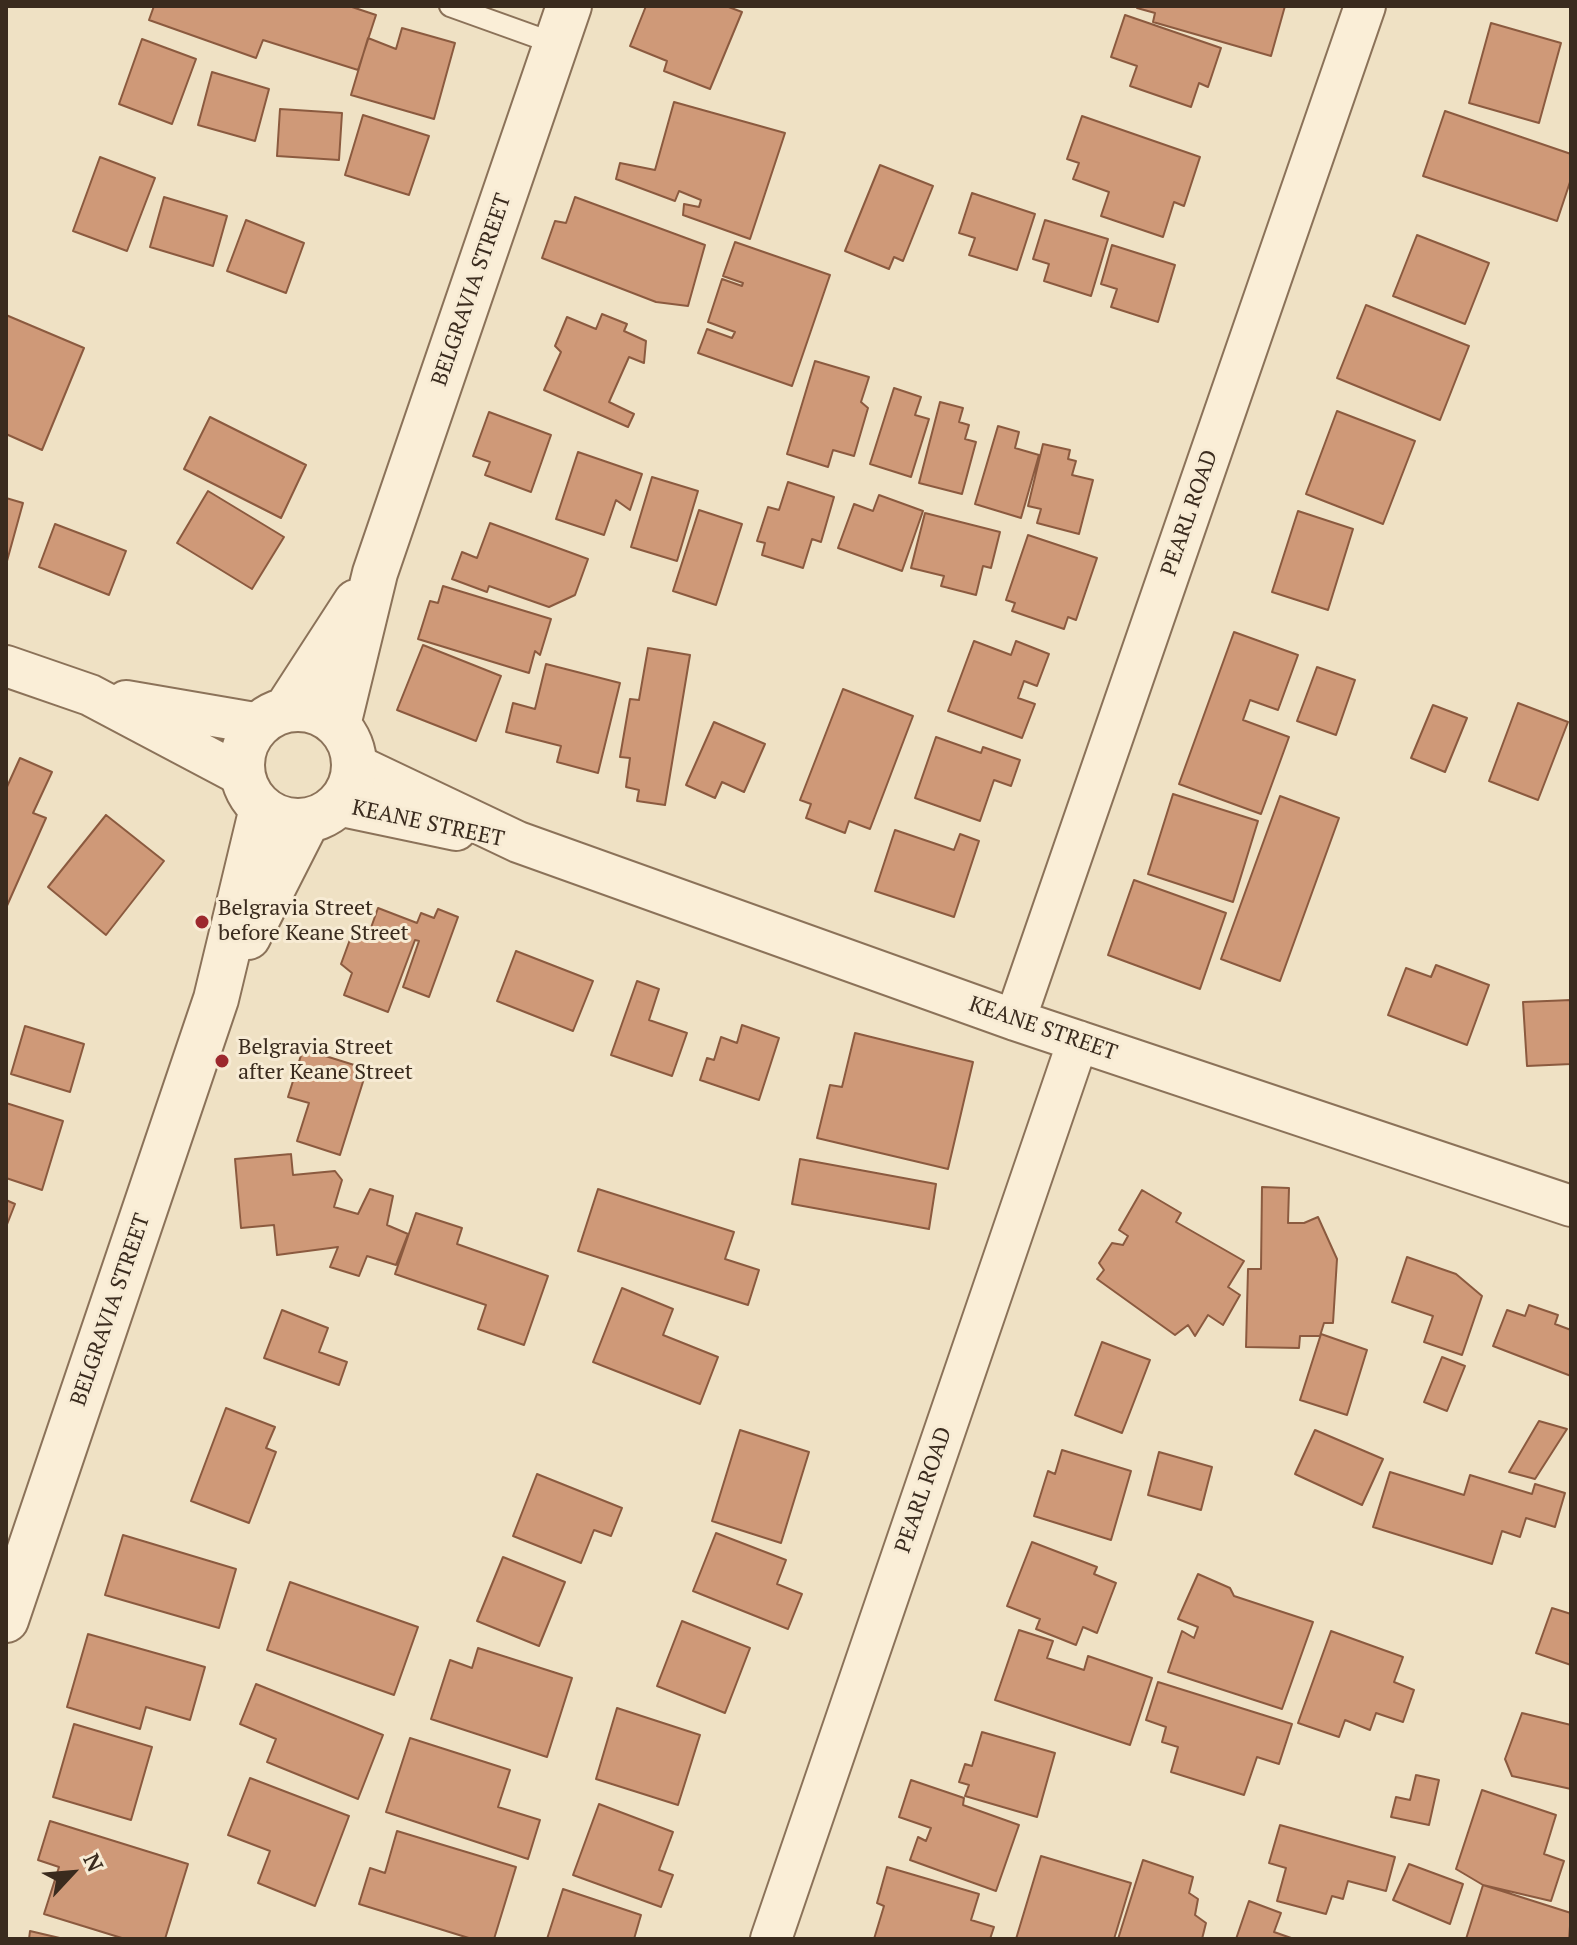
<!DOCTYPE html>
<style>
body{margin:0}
#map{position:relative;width:1577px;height:1945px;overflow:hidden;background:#efe1c4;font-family:"PT Serif",serif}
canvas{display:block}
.frame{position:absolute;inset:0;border:8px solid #3a2b1e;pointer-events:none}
.north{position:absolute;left:32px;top:1833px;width:80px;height:80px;-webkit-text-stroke:6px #f7ebd4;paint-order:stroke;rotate:64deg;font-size:22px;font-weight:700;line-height:32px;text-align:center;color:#3a2b1e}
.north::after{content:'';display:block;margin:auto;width:28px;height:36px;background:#3a2b1e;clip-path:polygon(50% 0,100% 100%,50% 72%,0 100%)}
</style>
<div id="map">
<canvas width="1577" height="1945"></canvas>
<div class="frame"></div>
<div class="north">N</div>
</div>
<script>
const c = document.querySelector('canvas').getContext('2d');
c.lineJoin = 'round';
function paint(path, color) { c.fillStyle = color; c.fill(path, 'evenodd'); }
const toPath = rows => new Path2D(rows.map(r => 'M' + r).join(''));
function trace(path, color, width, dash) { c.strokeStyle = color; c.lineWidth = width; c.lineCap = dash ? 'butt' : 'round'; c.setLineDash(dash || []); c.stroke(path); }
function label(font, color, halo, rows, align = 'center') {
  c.font = font + ' "PT Serif",serif'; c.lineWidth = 6; c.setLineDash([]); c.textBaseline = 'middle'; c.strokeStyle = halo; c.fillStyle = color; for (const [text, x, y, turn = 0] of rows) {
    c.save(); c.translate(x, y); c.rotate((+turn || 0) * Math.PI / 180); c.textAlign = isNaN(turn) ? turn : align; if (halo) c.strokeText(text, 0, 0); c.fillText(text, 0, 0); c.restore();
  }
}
const building = toPath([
 [154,6,349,6,376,15,358,70,263,40,256,58,149,20,154,6],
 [646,6,726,6,742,12,710,89,664,71,667,61,630,46,646,6],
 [1137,6,1285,6,1271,56,1153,22,1155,13,1137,8,1137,6],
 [1125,15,1221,48,1208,87,1199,83,1191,107,1130,86,1137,66,1111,57,1125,15],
 [1491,23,1561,43,1539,123,1469,103,1491,23],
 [402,28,455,43,434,119,351,95,368,38,396,49,402,28],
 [142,39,196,59,172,124,119,104,142,39],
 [212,72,269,89,255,141,198,125,212,72],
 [674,102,785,133,750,239,683,215,684,204,699,207,701,200,679,191,675,201,616,179,620,163,655,170,674,102],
 [280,109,342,113,339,160,277,156,280,109],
 [1445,111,1571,154,1571,179,1557,221,1423,176,1445,111],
 [363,115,429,136,409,195,345,175,363,115],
 [1082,116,1200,157,1184,206,1174,202,1163,237,1101,216,1109,192,1073,179,1079,163,1067,159,1082,116],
 [100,157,155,178,127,251,73,231,100,157],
 [880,165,933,186,903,261,894,257,889,269,845,251,880,165],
 [972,193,1035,214,1017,270,969,255,975,238,959,233,972,193],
 [164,197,227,216,213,266,150,247,164,197],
 [575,197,705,245,688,306,656,302,542,258,555,221,566,223,575,197],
 [246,220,304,243,286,293,227,271,246,220],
 [1045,220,1108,239,1091,296,1044,281,1049,264,1033,259,1045,220],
 [1417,235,1489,263,1465,324,1393,296,1417,235],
 [735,242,830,275,792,386,698,353,707,329,732,338,735,332,708,322,722,279,742,286,743,283,723,276,735,242],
 [1112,245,1175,265,1158,322,1111,307,1117,289,1101,284,1112,245],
 [1366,305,1469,346,1440,420,1337,378,1366,305],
 [602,314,627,324,624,331,646,341,644,363,629,357,609,402,634,414,628,427,544,390,561,352,555,346,567,317,596,329,602,314],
 [6,315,84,348,42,450,6,434,6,315],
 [815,361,869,377,861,402,868,408,854,456,833,450,828,467,787,454,815,361],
 [894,388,921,397,915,415,929,419,911,477,870,464,894,388],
 [940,402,963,408,959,422,969,425,965,439,976,442,962,494,919,483,940,402],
 [1337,411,1415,441,1383,524,1306,494,1337,411],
 [489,412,551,435,531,492,485,475,490,462,473,456,489,412],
 [210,417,306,465,281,518,184,469,210,417],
 [998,426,1019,432,1015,448,1039,455,1021,518,975,504,998,426],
 [1043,444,1070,450,1068,459,1076,461,1072,475,1093,480,1079,534,1037,523,1041,509,1028,506,1043,444],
 [578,452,642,474,630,510,616,500,604,535,556,519,578,452],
 [652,477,698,491,677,561,631,547,652,477],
 [788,482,834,497,821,542,812,539,803,568,762,555,765,543,757,541,768,507,779,510,788,482],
 [208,491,284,537,252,589,177,543,208,491],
 [879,495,923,511,902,571,838,548,854,504,873,511,879,495],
 [6,498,23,503,7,561,6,560,6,498],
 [699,510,742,524,716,605,673,591,699,510],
 [1298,511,1353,529,1328,610,1272,592,1298,511],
 [925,513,1000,532,991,568,983,566,976,595,941,586,944,576,911,568,925,513],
 [490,523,588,559,575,595,549,607,489,586,487,592,452,579,462,552,477,558,490,523],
 [55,524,126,551,109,595,39,567,55,524],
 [1028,535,1097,558,1076,620,1068,617,1064,629,1012,611,1015,603,1006,600,1028,535],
 [443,586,551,619,540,655,535,651,529,673,418,639,430,601,438,603,443,586],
 [1234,632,1298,655,1278,710,1250,700,1243,720,1289,737,1261,814,1179,784,1234,632],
 [974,641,1011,655,1016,641,1049,654,1037,686,1024,681,1018,698,1035,704,1022,738,948,711,974,641],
 [423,645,501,676,476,741,397,710,423,645],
 [648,648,690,655,665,805,637,801,639,790,626,787,630,758,620,757,630,699,639,700,648,648],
 [546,664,620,683,598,773,557,762,561,746,506,732,513,703,535,709,546,664],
 [1317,667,1355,680,1336,735,1297,721,1317,667],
 [843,689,913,716,870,829,849,821,845,833,806,818,811,804,800,800,843,689],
 [1518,703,1568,722,1538,800,1489,781,1518,703],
 [1433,705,1467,718,1445,772,1411,758,1433,705],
 [714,722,765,744,744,792,722,782,715,798,686,785,714,722],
 [936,737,981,753,983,747,1020,760,1011,786,994,780,980,821,915,798,936,737],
 [20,758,52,772,33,813,46,818,6,908,6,789,20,758],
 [1173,794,1258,821,1233,902,1148,874,1173,794],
 [1280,796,1339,818,1280,981,1221,959,1280,796],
 [106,815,164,861,106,935,48,887,106,815],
 [895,830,954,850,960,834,979,841,954,917,875,891,895,830],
 [1134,880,1226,913,1200,989,1108,955,1134,880],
 [378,908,417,923,421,913,434,918,438,909,458,917,429,997,403,987,419,941,415,940,388,1012,344,995,352,973,341,964,352,934,367,939,378,908],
 [516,951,593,981,573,1031,497,1001,516,951],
 [1436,965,1489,985,1467,1045,1388,1015,1406,968,1431,977,1436,965],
 [637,981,659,989,649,1020,687,1033,672,1076,611,1055,637,981],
 [1571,1000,1571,1064,1527,1066,1523,1002,1571,1000],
 [742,1025,779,1038,759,1100,700,1080,707,1058,714,1060,721,1037,737,1043,742,1025],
 [25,1026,84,1044,70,1092,11,1074,25,1026],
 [855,1033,973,1062,948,1169,817,1138,830,1085,842,1087,855,1033],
 [303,1049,367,1069,340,1155,297,1141,309,1103,288,1097,303,1049],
 [6,1103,63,1121,42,1190,6,1178,6,1103],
 [291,1154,293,1175,335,1171,342,1180,334,1207,358,1214,370,1189,393,1196,387,1225,408,1234,396,1265,367,1256,359,1276,330,1267,338,1247,277,1255,274,1225,241,1228,235,1159,291,1154],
 [800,1159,936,1184,929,1229,792,1204,800,1159],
 [1262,1187,1289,1188,1288,1223,1304,1223,1318,1217,1337,1259,1333,1323,1324,1323,1320,1336,1300,1336,1299,1348,1246,1347,1248,1269,1261,1269,1262,1187],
 [598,1189,734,1232,725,1259,759,1270,748,1305,578,1251,598,1189],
 [1142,1190,1181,1213,1176,1222,1244,1261,1228,1287,1240,1295,1223,1325,1208,1315,1195,1336,1188,1325,1175,1335,1097,1279,1104,1270,1099,1263,1112,1243,1123,1245,1128,1236,1119,1230,1142,1190],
 [6,1200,15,1204,6,1227,6,1200],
 [416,1213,462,1228,457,1244,548,1276,524,1345,478,1329,486,1305,395,1274,416,1213],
 [1407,1257,1456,1274,1482,1296,1462,1355,1424,1342,1433,1316,1392,1302,1407,1257],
 [622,1288,673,1309,663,1335,718,1357,700,1404,593,1362,622,1288],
 [1529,1305,1558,1315,1555,1324,1571,1330,1571,1376,1493,1346,1507,1310,1525,1316,1529,1305],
 [282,1310,328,1328,319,1352,347,1362,339,1385,264,1358,282,1310],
 [1321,1334,1367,1350,1347,1415,1300,1400,1321,1334],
 [1102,1342,1150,1360,1122,1433,1075,1415,1102,1342],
 [1442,1357,1465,1366,1447,1411,1424,1402,1442,1357],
 [226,1408,275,1427,266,1448,276,1452,249,1523,191,1501,226,1408],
 [1539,1421,1567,1429,1535,1479,1509,1472,1539,1421],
 [740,1430,809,1452,781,1543,712,1521,740,1430],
 [1315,1430,1383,1459,1362,1505,1295,1474,1315,1430],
 [1062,1450,1131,1471,1111,1540,1034,1516,1048,1471,1055,1474,1062,1450],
 [1159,1452,1212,1467,1201,1510,1148,1495,1159,1452],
 [1390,1472,1464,1495,1470,1475,1532,1494,1535,1484,1565,1493,1555,1527,1526,1518,1520,1537,1502,1531,1492,1564,1373,1527,1390,1472],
 [537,1474,622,1508,611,1536,594,1530,581,1563,513,1536,537,1474],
 [716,1533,786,1560,777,1584,802,1594,788,1629,693,1591,716,1533],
 [123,1535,236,1569,219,1628,105,1595,123,1535],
 [1032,1542,1097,1567,1094,1574,1116,1583,1097,1633,1083,1627,1076,1645,1036,1629,1040,1619,1007,1606,1032,1542],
 [503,1557,565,1582,539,1646,477,1621,503,1557],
 [1198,1574,1230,1588,1234,1596,1313,1622,1282,1709,1168,1672,1182,1631,1194,1638,1198,1627,1178,1619,1198,1574],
 [290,1582,418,1627,394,1695,267,1650,290,1582],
 [1552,1608,1571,1614,1571,1665,1536,1653,1552,1608],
 [682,1621,750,1648,725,1713,657,1686,682,1621],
 [1019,1630,1053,1641,1047,1658,1084,1670,1088,1656,1152,1678,1130,1745,995,1700,1019,1630],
 [1331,1631,1403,1657,1394,1682,1414,1690,1403,1722,1376,1713,1370,1730,1345,1720,1339,1737,1298,1723,1331,1631],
 [88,1634,205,1667,190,1720,146,1707,140,1729,67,1707,88,1634],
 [478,1648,572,1678,547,1757,431,1719,450,1660,472,1668,478,1648],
 [1158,1682,1292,1724,1279,1764,1257,1757,1244,1795,1171,1772,1178,1747,1162,1742,1166,1727,1146,1720,1158,1682],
 [256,1684,383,1735,358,1799,267,1762,276,1739,240,1724,256,1684],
 [617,1708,700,1735,678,1805,596,1779,617,1708],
 [1522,1713,1571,1725,1571,1789,1512,1776,1505,1759,1522,1713],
 [74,1724,152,1747,131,1820,53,1797,74,1724],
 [982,1732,1055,1753,1037,1817,965,1796,969,1785,959,1782,965,1764,972,1766,982,1732],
 [410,1738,510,1770,498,1807,540,1820,528,1859,386,1812,410,1738],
 [1416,1775,1439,1780,1429,1825,1391,1817,1396,1797,1410,1800,1416,1775],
 [250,1778,349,1816,315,1906,258,1883,270,1851,228,1835,250,1778],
 [911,1780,964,1798,963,1805,1019,1825,996,1891,910,1860,918,1837,926,1841,931,1828,899,1817,911,1780],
 [1482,1790,1556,1815,1544,1854,1564,1861,1551,1901,1483,1885,1456,1869,1482,1790],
 [599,1804,673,1832,659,1870,673,1875,661,1907,573,1875,599,1804],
 [50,1821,188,1864,165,1939,125,1939,44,1914,59,1867,38,1860,50,1821],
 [1280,1825,1395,1857,1386,1891,1348,1881,1343,1899,1332,1896,1326,1914,1277,1901,1286,1868,1269,1863,1280,1825],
 [397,1831,516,1867,494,1939,472,1939,359,1904,370,1868,385,1873,397,1831],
 [1041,1856,1131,1883,1114,1939,1016,1939,1041,1856],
 [1143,1860,1193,1877,1189,1893,1198,1899,1195,1915,1206,1923,1202,1939,1118,1939,1143,1860],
 [1409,1864,1463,1884,1450,1924,1393,1900,1409,1864],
 [887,1867,979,1894,971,1920,994,1927,990,1939,874,1939,884,1906,877,1903,887,1867],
 [1483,1885,1571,1913,1569,1939,1466,1939,1483,1885],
 [563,1889,641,1915,634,1939,547,1939,563,1889],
 [1249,1901,1281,1913,1274,1932,1294,1939,1236,1939,1249,1901],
 [30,1931,64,1939,29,1939,30,1931]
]);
paint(building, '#cf9978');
trace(building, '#8b5a3f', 2);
const service = toPath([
 [450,6,556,44]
]);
const minor = toPath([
 [6,666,90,695,243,776],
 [126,701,260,724],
 [354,764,518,842,1015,1020,1571,1206],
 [337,805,456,830],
 [1015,1020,1365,6],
 [771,1939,1078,1041]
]);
const tertiary = toPath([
 '242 765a56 56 0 1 1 112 0a56 56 0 1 1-112 0Z',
 [286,710,356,602],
 [338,725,375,573,569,6],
 [248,937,307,821],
 [6,1620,216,999,262,808]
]);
trace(service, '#8b7259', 24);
trace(minor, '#8b7259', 44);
trace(tertiary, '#8b7259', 48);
trace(service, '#faeed7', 20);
trace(minor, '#faeed7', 40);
trace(tertiary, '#faeed7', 44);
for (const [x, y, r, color] of [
 [202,922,8,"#9c282d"],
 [222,1061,8,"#9c282d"]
]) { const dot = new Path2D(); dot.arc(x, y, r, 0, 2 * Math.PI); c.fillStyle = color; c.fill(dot); trace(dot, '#f7ebd4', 3); }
label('22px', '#3a2b1e', '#f7ebd4', [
 ["BELGRAVIA STREET",472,290,-71],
 ["PEARL ROAD",1190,513,-71],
 ["KEANE STREET",428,824,12],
 ["KEANE STREET",1043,1029,19],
 ["BELGRAVIA STREET",111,1310,-71],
 ["PEARL ROAD",924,1490,-71]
]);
label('22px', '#3a2b1e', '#f7ebd4', [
 ["Belgravia Street",218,909],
 ["before Keane Street",218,934],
 ["Belgravia Street",238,1048],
 ["after Keane Street",238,1073]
], 'left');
</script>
